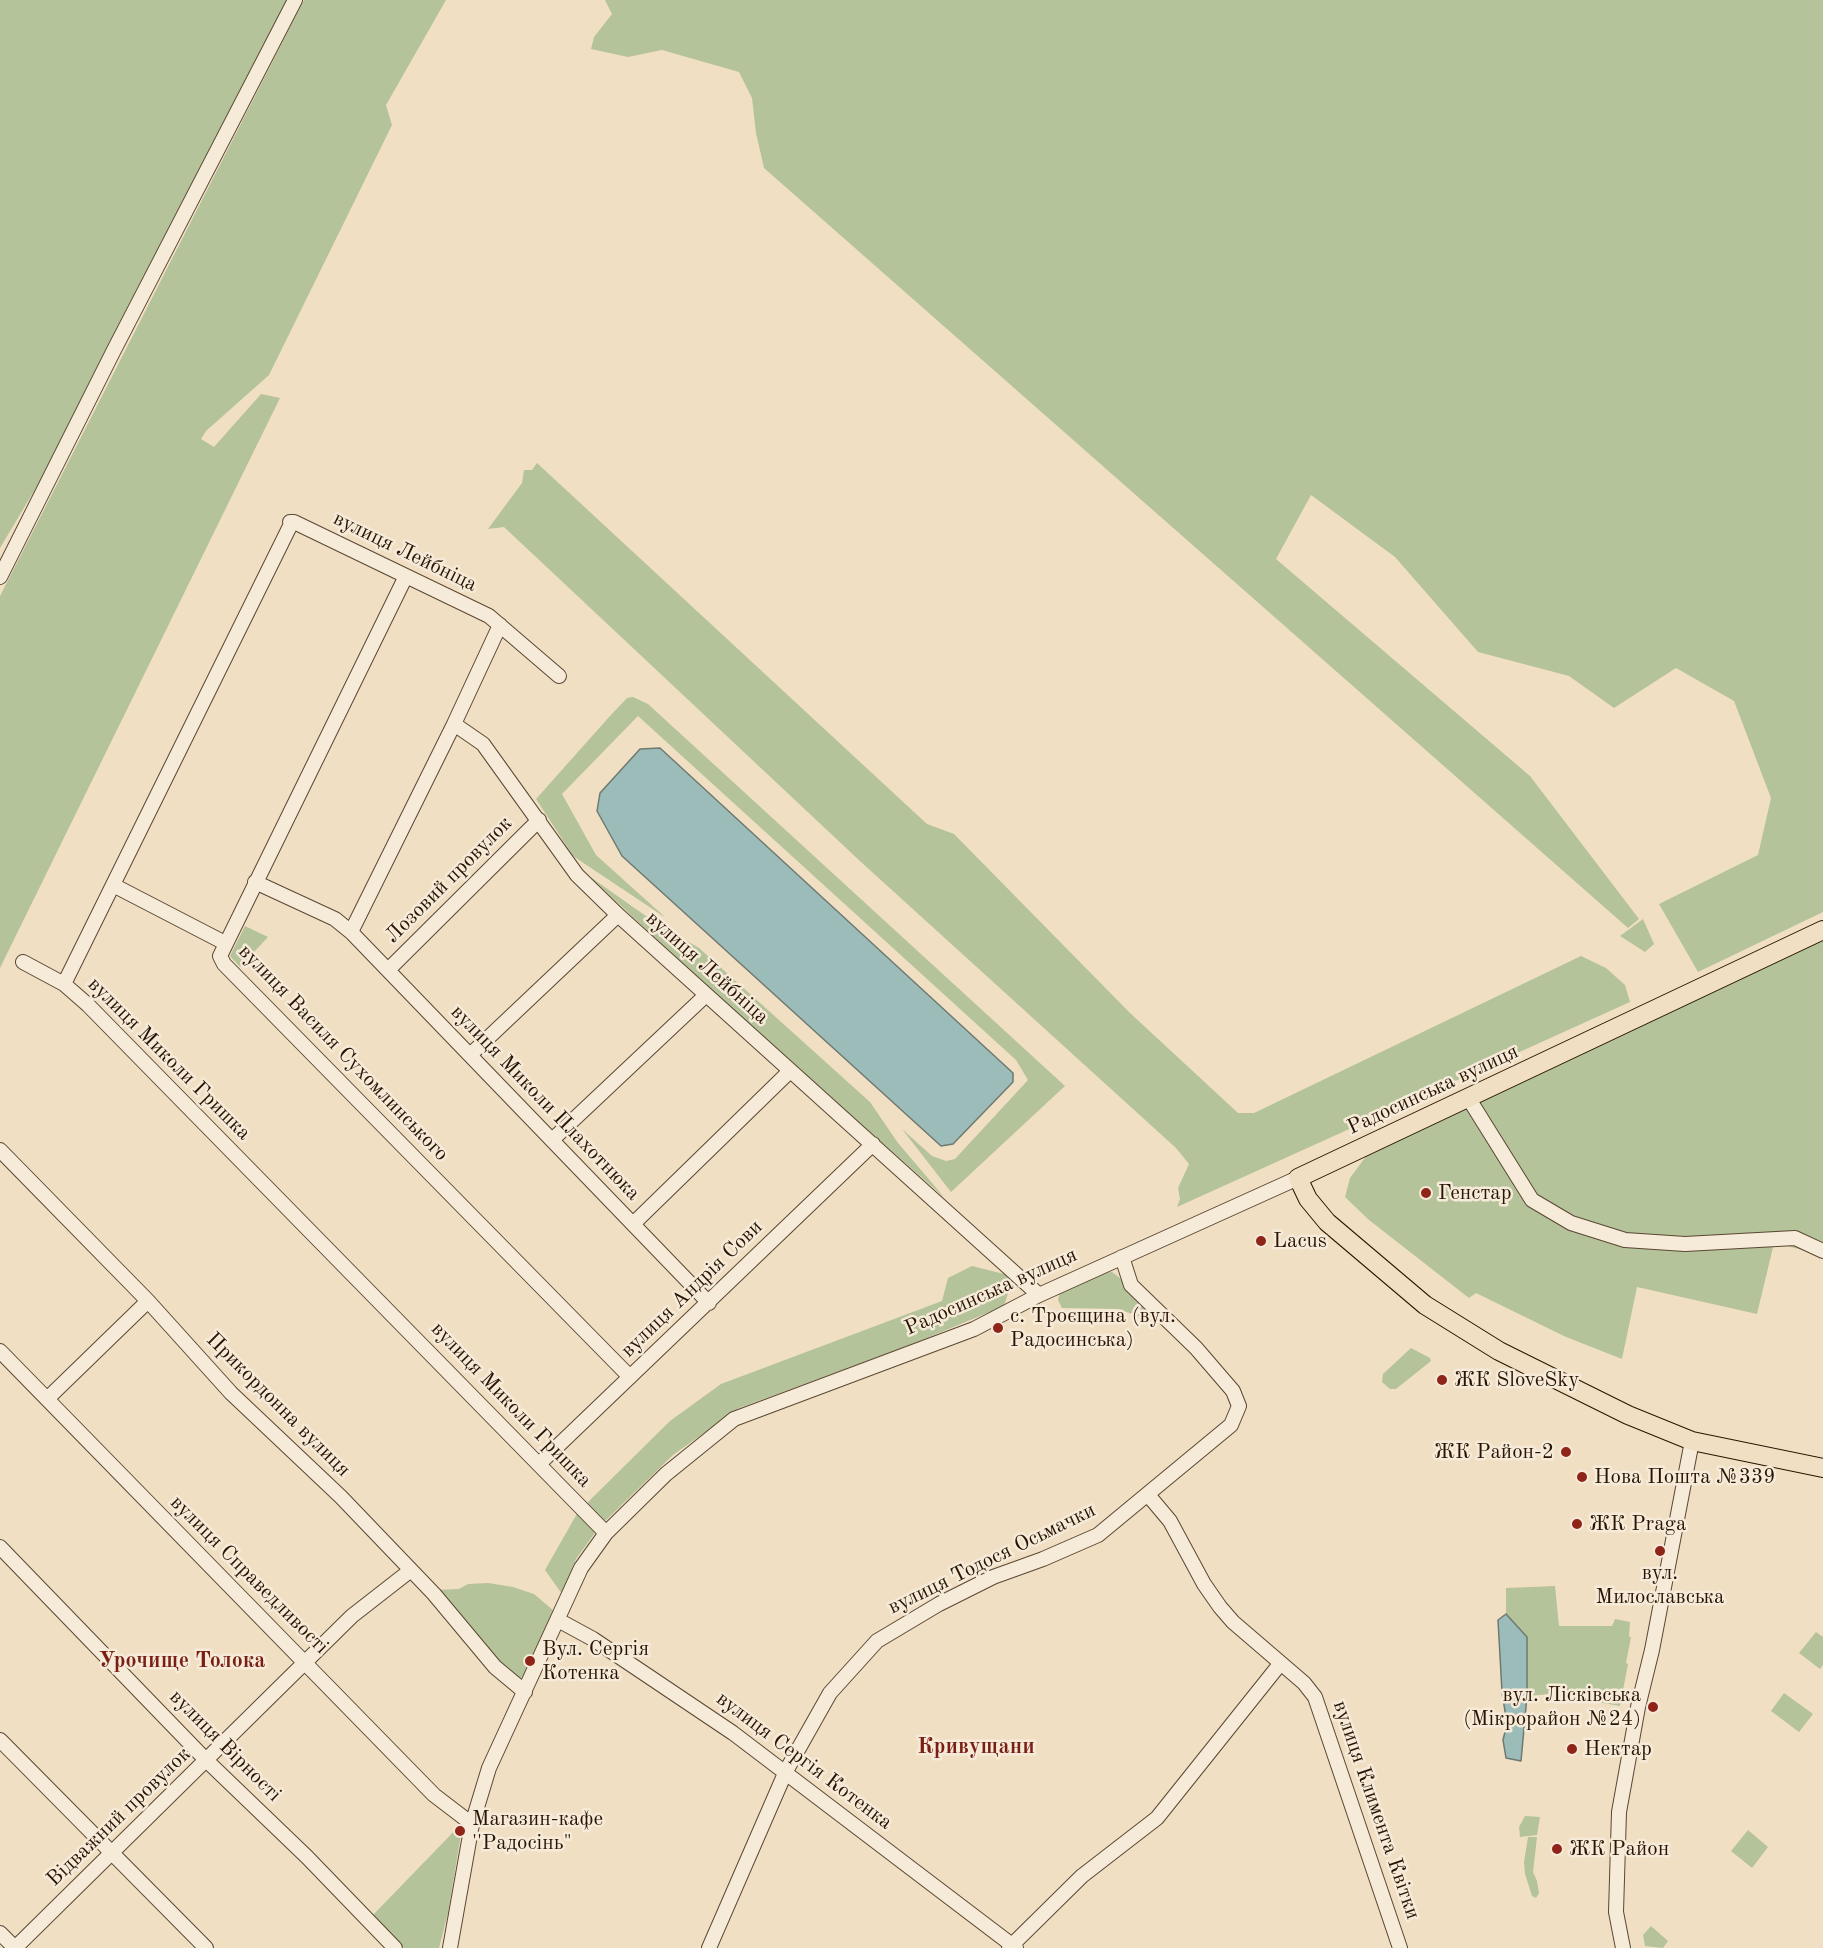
<!DOCTYPE html>
<meta charset="utf-8">
<style>
body{margin:0}
canvas{display:block;background:#f1dfc4}
</style>
<canvas width="1823" height="1948"></canvas>
<script>
const c = document.querySelector('canvas').getContext('2d');
c.lineJoin = 'round';
function paint(path, color) { c.fillStyle = color; c.fill(path, 'evenodd'); }
const toPath = rows => new Path2D(rows.map(r => 'M' + r).join(''));
function trace(path, color, width, dash) { c.strokeStyle = color; c.lineWidth = width; c.lineCap = dash ? 'butt' : 'round'; c.setLineDash(dash || []); c.stroke(path); }
function label(font, color, halo, rows, align = 'center') {
  c.font = font + ' "Old Standard TT",serif'; c.lineWidth = 5; c.setLineDash([]); c.textBaseline = 'middle'; c.strokeStyle = halo; c.fillStyle = color; for (const [text, x, y, turn = 0] of rows) {
    c.save(); c.translate(x, y); c.rotate((+turn || 0) * Math.PI / 180); c.textAlign = isNaN(turn) ? turn : align; if (halo) c.strokeText(text, 0, 0); c.fillText(text, 0, 0); c.restore();
  }
}
paint(toPath([
 [0,0,288,0,37,486,0,548],
 [304,0,446,0,386,105,392,125,269,375,206,431,201,439,214,447,261,394,280,398,0,968,0,596],
 [605,0,1823,0,1823,912,1698,972,1659,904,1758,855,1771,798,1734,701,1676,668,1614,708,1569,676,1478,652,1395,557,1311,495,1276,559,1530,776,1639,919,1628,928,764,168,756,133,752,98,739,72,662,50,628,57,591,49,594,37,612,14],
 [537,463,927,824,954,834,1130,1013,1238,1113,1254,1113,1581,956,1606,968,1625,985,1630,1002,1177,1207,1180,1199,1178,1188,1189,1164,1176,1148,861,862,504,527,488,529,522,483,524,470,532,470],
 [633,697,648,704,1065,1086,951,1192,902,1129,932,1156,946,1161,955,1159,1028,1080,1016,1060,638,716,562,794,596,855,666,918,573,856,536,799,610,716,627,698],
 [589,876,653,921,699,948,870,1102,898,1143,944,1197,766,1041],
 [1643,919,1654,944,1645,952,1620,936],
 [245,926,268,937,240,967,230,956],
 [1823,940,1823,1255,1774,1243,1757,1314,1637,1287,1622,1359,1566,1337,1476,1293,1469,1298,1369,1220,1345,1197,1350,1178,1367,1155],
 [972,1266,1008,1275,1012,1281,1004,1306,910,1345,739,1408,673,1455,603,1523,586,1504,670,1421,721,1384,942,1301,948,1278],
 [1112,1272,1120,1278,1161,1324,1118,1309,1062,1308,1058,1300,1060,1292,1103,1273],
 [1411,1348,1430,1358,1431,1361,1396,1389,1390,1389,1382,1382,1383,1374],
 [578,1512,597,1530,576,1559,562,1594,545,1570],
 [488,1583,513,1587,534,1594,554,1611,525,1676,515,1680,434,1590,459,1589,468,1584],
 [1555,1586,1559,1626,1612,1626,1615,1619,1630,1622,1629,1637,1631,1637,1626,1663,1628,1664,1620,1706,1597,1702,1596,1690,1527,1696,1527,1637,1506,1614,1506,1588],
 [1816,1632,1823,1637,1823,1665,1820,1669,1799,1653],
 [1784,1693,1813,1714,1799,1732,1771,1711],
 [1525,1816,1540,1817,1537,1835,1520,1837,1519,1827],
 [463,1822,448,1913,439,1948,404,1948,373,1915],
 [1748,1830,1768,1847,1752,1868,1731,1851],
 [1528,1837,1537,1837,1533,1872,1537,1881,1539,1893,1536,1898,1532,1896,1525,1874,1524,1862],
 [1651,1926,1668,1941,1663,1948,1645,1946,1643,1935]
]), '#b4c399');
const water = toPath([
 [660,748,1013,1073,1013,1082,953,1144,941,1146,622,856,597,811,600,793,640,749,660,748],
 [1506,1614,1527,1637,1527,1696,1521,1761,1506,1758,1503,1740,1507,1724,1502,1692,1498,1620,1506,1614]
]);
paint(water, '#9cbcba');
trace(water, '#6e7970', 1.5);
const minor = toPath([
 [290,522,294,522,489,616,559,676],
 [292,522,64,984,88,1005,606,1533],
 [406,576,220,956,224,964,630,1377],
 [0,577,114,350,295,0],
 [500,625,454,724,483,744,577,875,618,915,1039,1295],
 [454,724,351,932,709,1303],
 [255,882,335,919,351,932],
 [113,885,225,943],
 [23,962,64,984],
 [388,970,539,820],
 [470,1055,618,915],
 [1469,1099,1532,1200,1571,1223,1625,1240,1685,1244,1795,1238,1823,1251],
 [552,1140,705,996],
 [0,1150,148,1301,231,1393,341,1497,434,1594,495,1667,525,1692],
 [633,1224,790,1071],
 [0,1351,434,1795,472,1824],
 [47,1399,148,1301],
 [539,1464,873,1144],
 [1149,1496,1170,1521,1204,1584,1220,1607,1233,1622,1304,1683,1315,1697,1400,1948],
 [0,1547,206,1760,307,1857,395,1948],
 [558,1620,593,1639,733,1733,1016,1948],
 [0,1740,206,1948],
 [0,1933,15,1948],
 [15,1948,352,1616,411,1570],
 [450,1948,472,1824,489,1768,581,1568,606,1533,666,1474,734,1419,974,1329,1039,1295,1298,1178],
 [709,1948,786,1771,830,1693,877,1641,939,1604,993,1577,1043,1559,1098,1535,1231,1425,1239,1406,1233,1391,1196,1348,1131,1285,1122,1257],
 [1009,1948,1082,1876,1157,1818,1280,1664],
 [1623,1948,1616,1912,1619,1812,1638,1707,1652,1650,1692,1441]
]);
const major = toPath([
 [1823,930,1298,1178,1308,1199,1327,1222,1425,1305,1499,1351,1628,1415,1692,1441,1823,1468]
]);
trace(minor, '#5a4732', 16);
trace(major, '#281401', 20);
trace(minor, '#f6ead9', 14);
trace(major, '#f1dfc4', 18);
for (const [x, y, r, color] of [
 [1426,1193,6,"#8f2418"],
 [1261,1241,6,"#8f2418"],
 [998,1328,6,"#8f2418"],
 [1442,1380,6,"#8f2418"],
 [1566,1452,6,"#8f2418"],
 [1582,1477,6,"#8f2418"],
 [1577,1524,6,"#8f2418"],
 [1660,1551,6,"#8f2418"],
 [530,1661,6,"#8f2418"],
 [1653,1707,6,"#8f2418"],
 [1572,1749,6,"#8f2418"],
 [460,1831,6,"#8f2418"],
 [1557,1849,6,"#8f2418"]
]) { const dot = new Path2D(); dot.arc(x, y, r, 0, 2 * Math.PI); c.fillStyle = color; c.fill(dot); trace(dot, '#f6ead9', 2); }
label('21px', '#281401', '#f6ead9', [
 ["вулиця Лейбніца",405,552,26],
 ["Лозовий провулок",449,880,-45],
 ["вулиця Лейбніца",707,968,42],
 ["вулиця Василя Сухомлинського",343,1053,46],
 ["вулиця Миколи Гришка",169,1059,45],
 ["Радосинська вулиця",1433,1090,-25],
 ["вулиця Миколи Плахотнюка",545,1103,46],
 ["вулиця Андрія Сови",692,1289,-44],
 ["Радосинська вулиця",991,1292,-24],
 ["Прикордонна вулиця",278,1405,45],
 ["вулиця Миколи Гришка",511,1405,46],
 ["вулиця Тодося Осьмачки",992,1559,-26],
 ["вулиця Справедливості",249,1575,45],
 ["вулиця Вірності",225,1746,45],
 ["вулиця Сергія Котенка",804,1761,37],
 ["вулиця Климента Квітки",1376,1810,71],
 ["Відважний провулок",119,1817,-44]
]);
label('21px', '#281401', '#f6ead9', [
 ["Генстар",1438,1193],
 ["Lacus",1273,1241],
 ["с. Троєщина (вул.",1010,1316],
 ["Радосинська)",1010,1340],
 ["ЖК SloveSky",1454,1380],
 ["ЖК Район-2",1554,1452,"right"],
 ["Нова Пошта №339",1594,1477],
 ["ЖК Praga",1589,1524],
 ["вул.",1660,1573,"center"],
 ["Милославська",1660,1597,"center"],
 ["Вул. Сергія",542,1649],
 ["Котенка",542,1673],
 ["вул. Лісківська",1641,1695,"right"],
 ["(Мікрорайон №24)",1641,1719,"right"],
 ["Нектар",1584,1749],
 ["Магазин-кафе",472,1819],
 ["''Радосінь\"",472,1843],
 ["ЖК Район",1569,1849]
], 'left');
label('bold 22px', '#7a1f14', '#f6ead9', [
 ["Урочище Толока",182,1661],
 ["Кривущани",976,1747]
]);
</script>
